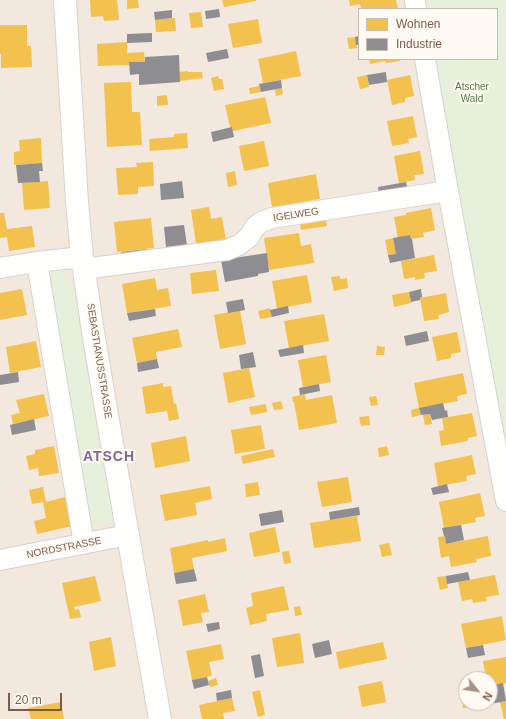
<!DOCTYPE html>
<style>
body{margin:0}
#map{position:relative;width:506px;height:719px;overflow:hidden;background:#f9f5f0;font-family:Arial,sans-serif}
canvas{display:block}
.legend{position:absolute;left:358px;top:8px;width:140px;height:52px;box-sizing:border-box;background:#fffaf3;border:1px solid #cabbb1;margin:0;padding:5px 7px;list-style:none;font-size:12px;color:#7a5c4d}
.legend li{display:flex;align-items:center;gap:8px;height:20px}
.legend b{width:20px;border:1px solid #cabbb1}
.north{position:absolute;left:458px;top:671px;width:40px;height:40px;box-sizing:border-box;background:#fffaf3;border:1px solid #cabbb1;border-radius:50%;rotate:120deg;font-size:11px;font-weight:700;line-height:16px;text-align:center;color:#7a5c4d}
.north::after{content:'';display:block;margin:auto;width:14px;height:18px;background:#a69286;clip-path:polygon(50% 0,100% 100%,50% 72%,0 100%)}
.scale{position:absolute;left:8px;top:693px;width:54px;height:18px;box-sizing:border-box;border:2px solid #7a5c4d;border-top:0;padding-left:5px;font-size:12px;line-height:14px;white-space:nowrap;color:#7a5c4d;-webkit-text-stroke:3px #fffaf3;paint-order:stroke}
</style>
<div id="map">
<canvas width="506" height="719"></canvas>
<ul class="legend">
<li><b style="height:11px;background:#f2c14e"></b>Wohnen</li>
<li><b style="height:11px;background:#8d8d92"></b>Industrie</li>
</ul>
<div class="north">N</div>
<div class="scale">20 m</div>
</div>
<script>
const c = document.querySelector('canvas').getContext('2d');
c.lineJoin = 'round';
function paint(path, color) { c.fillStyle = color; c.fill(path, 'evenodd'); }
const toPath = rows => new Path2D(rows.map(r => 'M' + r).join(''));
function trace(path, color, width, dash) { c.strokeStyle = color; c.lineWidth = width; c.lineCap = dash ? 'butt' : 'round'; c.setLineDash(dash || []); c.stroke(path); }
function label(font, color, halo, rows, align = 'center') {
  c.font = font + ' Arial,sans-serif'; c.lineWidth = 4; c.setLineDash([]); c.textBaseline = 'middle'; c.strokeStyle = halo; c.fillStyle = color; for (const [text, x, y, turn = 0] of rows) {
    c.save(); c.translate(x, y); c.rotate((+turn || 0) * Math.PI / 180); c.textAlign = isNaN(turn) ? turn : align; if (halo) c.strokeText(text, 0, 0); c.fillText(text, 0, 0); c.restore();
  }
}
paint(toPath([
 [0,0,414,0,416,9,359,9,359,59,424,59,506,492,506,719,0,719],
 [466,679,490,679,490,703,466,703]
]), '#f2e8de');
paint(toPath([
 [421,0,506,0,506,470,432,59,497,59,497,9,423,9],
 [57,268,74,285,90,382,117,520,92,527,61,377,43,274]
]), '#e7f0db');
paint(toPath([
 [90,0,117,0,119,20,104,21,103,16,91,17],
 [127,0,138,0,139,8,127,9],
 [222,0,256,0,256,1,224,7],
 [349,0,396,0,398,9,361,9,360,4,350,6],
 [201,12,203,27,191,28,189,13],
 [172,18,175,18,176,31,156,32,155,20],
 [258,19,262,43,233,48,228,24],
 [0,25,27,25,27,46,31,46,32,67,1,68,1,54,0,54],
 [355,37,357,48,349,49,347,38],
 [127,42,127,53,144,52,145,62,129,62,129,65,98,66,97,44],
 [296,51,301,76,263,83,258,59],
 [369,59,400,59,400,61,386,63,385,61,370,64],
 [188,71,188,72,202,72,203,78,180,81,179,72],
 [367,75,369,87,360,89,357,77],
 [410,75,414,96,405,98,405,102,392,105,387,80],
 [218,76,219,79,222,79,224,89,214,91,211,78],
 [131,82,132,112,140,112,142,145,107,147,104,83],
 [260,86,261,92,250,94,249,88],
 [282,88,283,94,276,96,275,89],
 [167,95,168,105,157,106,157,96],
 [265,97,271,123,233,131,232,127,230,127,225,105],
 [413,116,417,137,408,139,409,143,392,146,387,121],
 [187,133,188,148,150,151,149,139,174,137,174,134],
 [41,138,42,163,14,165,14,152,20,151,19,140],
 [264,141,269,166,244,171,239,146],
 [420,151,424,174,414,175,415,180,399,183,394,156],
 [153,162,154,186,138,187,138,194,118,195,116,168,137,167,136,163],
 [235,171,237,185,228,187,226,173],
 [316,174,320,199,272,207,268,183],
 [48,181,50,208,24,210,22,183],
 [209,207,211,219,222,217,226,240,196,244,191,210],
 [431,208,435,230,423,233,424,237,411,239,410,235,398,238,394,217,406,215,406,213],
 [0,213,4,213,7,229,32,226,35,247,9,251,7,237,0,238],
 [151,218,154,248,117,252,114,222],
 [326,220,327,226,301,230,300,224],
 [299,233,301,246,311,244,314,263,269,270,264,238],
 [393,238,396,254,388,255,385,240],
 [434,255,437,271,424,273,425,278,415,280,415,277,404,279,401,261],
 [216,270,219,291,192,294,190,273],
 [307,275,312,302,277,309,272,281],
 [340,276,340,279,347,278,348,288,334,291,331,277],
 [155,278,157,290,168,288,171,306,127,313,122,284],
 [22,289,27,315,0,320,0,293],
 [409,292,411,303,394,307,392,295],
 [446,293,449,312,438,315,439,319,424,321,420,298],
 [270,308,272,317,260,319,258,311],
 [240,310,246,344,220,349,214,315],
 [324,314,329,341,289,348,284,321],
 [178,329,182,347,156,352,157,359,137,363,132,338],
 [457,332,461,352,451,354,451,358,437,361,432,337],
 [36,341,41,367,10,373,6,347],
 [377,346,385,347,384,355,376,355],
 [326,355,331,382,303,387,298,360],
 [249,368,255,397,228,403,223,373],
 [463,373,467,394,457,396,458,401,419,408,414,383],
 [163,383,163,387,171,386,174,404,176,403,179,419,169,421,167,411,146,414,142,387],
 [44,394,49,416,13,424,11,415,20,413,16,400],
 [305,394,306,400,332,395,337,423,299,430,294,402,293,402,292,397],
 [376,396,378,405,371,406,369,397],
 [281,401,283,409,274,410,272,403],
 [266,404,267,412,251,415,249,407],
 [419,408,421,415,412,417,411,410],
 [472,413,477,436,468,438,468,441,441,446,439,431,444,430,442,418],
 [430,414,432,424,425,425,423,415],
 [369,416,370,425,361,426,359,417],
 [261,425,265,449,235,454,231,430],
 [186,436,190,461,155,468,151,443],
 [54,446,59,473,39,476,38,468,29,470,26,456,35,454,35,450],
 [387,446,389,455,379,457,378,448],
 [273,449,275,457,243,464,241,456],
 [472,455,476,474,466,476,467,481,438,486,434,463],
 [348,477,352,502,322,507,317,482],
 [258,482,260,495,246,497,245,484],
 [210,486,212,499,195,503,197,515,165,521,160,495],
 [43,487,46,502,65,497,72,526,37,534,34,521,46,518,43,502,32,504,29,490],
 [480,493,485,516,475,518,476,522,444,528,439,502],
 [357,516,361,541,314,548,310,523],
 [275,527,280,552,254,557,249,533],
 [445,536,446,544,488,536,491,556,476,559,477,562,451,567,449,556,441,558,438,537],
 [225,538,227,551,192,558,194,569,174,573,170,548,208,540,208,542],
 [389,543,392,555,382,557,379,545],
 [289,551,291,563,284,564,282,552],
 [495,575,499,595,486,597,487,601,473,603,472,599,462,601,458,582],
 [95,576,101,601,74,607,75,610,79,609,81,617,70,619,62,583],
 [446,576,448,588,440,590,437,577],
 [284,586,289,610,266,614,267,621,250,625,246,608,253,606,251,593],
 [205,594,209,612,201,613,203,622,183,626,178,600],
 [300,606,302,615,295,616,294,607],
 [502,616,506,640,466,648,461,624],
 [300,633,304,663,277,667,272,638],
 [111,637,116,666,94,671,89,642],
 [383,642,387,659,339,669,336,652],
 [221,644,224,659,209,662,212,676,192,680,186,651],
 [506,657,506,683,490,686,490,679,486,679,483,661],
 [216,678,218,685,210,687,208,681],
 [382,681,386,702,362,707,358,686],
 [260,690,265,715,258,717,252,692],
 [232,698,235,711,223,713,224,719,202,719,199,705],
 [462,701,466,701,466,703,475,703,475,707,463,708],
 [506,701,506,719,504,719,500,702],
 [61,702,64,719,31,719,28,708]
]), '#f2c14e');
paint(toPath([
 [219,9,220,17,206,19,205,11],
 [172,10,172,18,155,20,154,12],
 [152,33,152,42,127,43,127,34],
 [359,36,359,45,356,45,355,37],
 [227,49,229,58,208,62,206,53],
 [179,55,180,82,139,85,139,74,130,75,129,62,145,62,145,57],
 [386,72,387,82,369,85,367,75],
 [281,80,282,88,261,92,259,84],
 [232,127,234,137,213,142,211,132],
 [42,163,43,171,39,171,40,182,18,183,16,165],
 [182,181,184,198,161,200,160,184],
 [406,182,408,191,379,197,378,187],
 [184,225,187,245,166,247,164,227],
 [410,235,411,239,412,239,415,258,390,263,388,255,396,254,393,238],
 [147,249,147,254,122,257,121,252],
 [267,253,269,272,258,274,258,276,225,282,221,260],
 [421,289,422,297,420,298,420,300,411,302,409,292],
 [243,299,245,310,228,313,226,302],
 [288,306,289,313,272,317,270,310],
 [155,309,156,316,129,321,127,313],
 [427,331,429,341,406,346,404,336],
 [303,345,304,353,280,357,278,350],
 [253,352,256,367,241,369,239,355],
 [157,359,159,368,138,372,137,363],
 [18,372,19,382,0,385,0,375],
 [319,384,320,391,300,395,299,388],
 [443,403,445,411,447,410,448,417,432,420,430,414,421,415,419,408],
 [34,419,36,430,12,435,10,425],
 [447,484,449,492,433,495,431,488],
 [359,507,360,515,330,520,329,512],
 [282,510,284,522,261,526,259,514],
 [461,525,464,540,446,544,445,536,444,536,442,528],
 [194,569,197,581,176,584,174,573],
 [468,572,470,580,469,580,447,584,446,576],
 [219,622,220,629,208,632,206,624],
 [329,640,332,654,315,658,312,644],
 [483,645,485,655,468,658,466,648],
 [260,654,264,676,255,678,251,656],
 [207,677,209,685,194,689,192,680],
 [503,683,506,701,490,704,490,686],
 [231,690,232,698,217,701,216,693]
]), '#8d8d92');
const minor = toPath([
 [415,0,416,9],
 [448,191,506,501],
 [37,262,84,544],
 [0,268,37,262,82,257],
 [84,269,227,250,239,245,249,237,255,227,261,222,272,218,448,191,425,59],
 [0,560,128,535]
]);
const secondary = toPath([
 [65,0,77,202,82,257,93,332,111,438,160,719]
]);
trace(minor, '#d7d1cb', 22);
trace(secondary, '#d9d2cb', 24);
trace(minor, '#fefefd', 20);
trace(secondary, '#fefefd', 22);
label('10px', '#537a41', '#fffaf3', [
 ["Atscher",472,87],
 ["Wald",472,99]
]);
label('10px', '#7a5c4d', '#fffaf3', [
 ["IGELWEG",296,215,-9],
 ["SEBASTIANUSSTRASSE",99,361,81],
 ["NORDSTRASSE",64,548,-11]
]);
c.letterSpacing = '1px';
label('bold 14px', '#846695', '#fffaf3', [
 ["ATSCH",109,457]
]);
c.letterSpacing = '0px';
</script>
